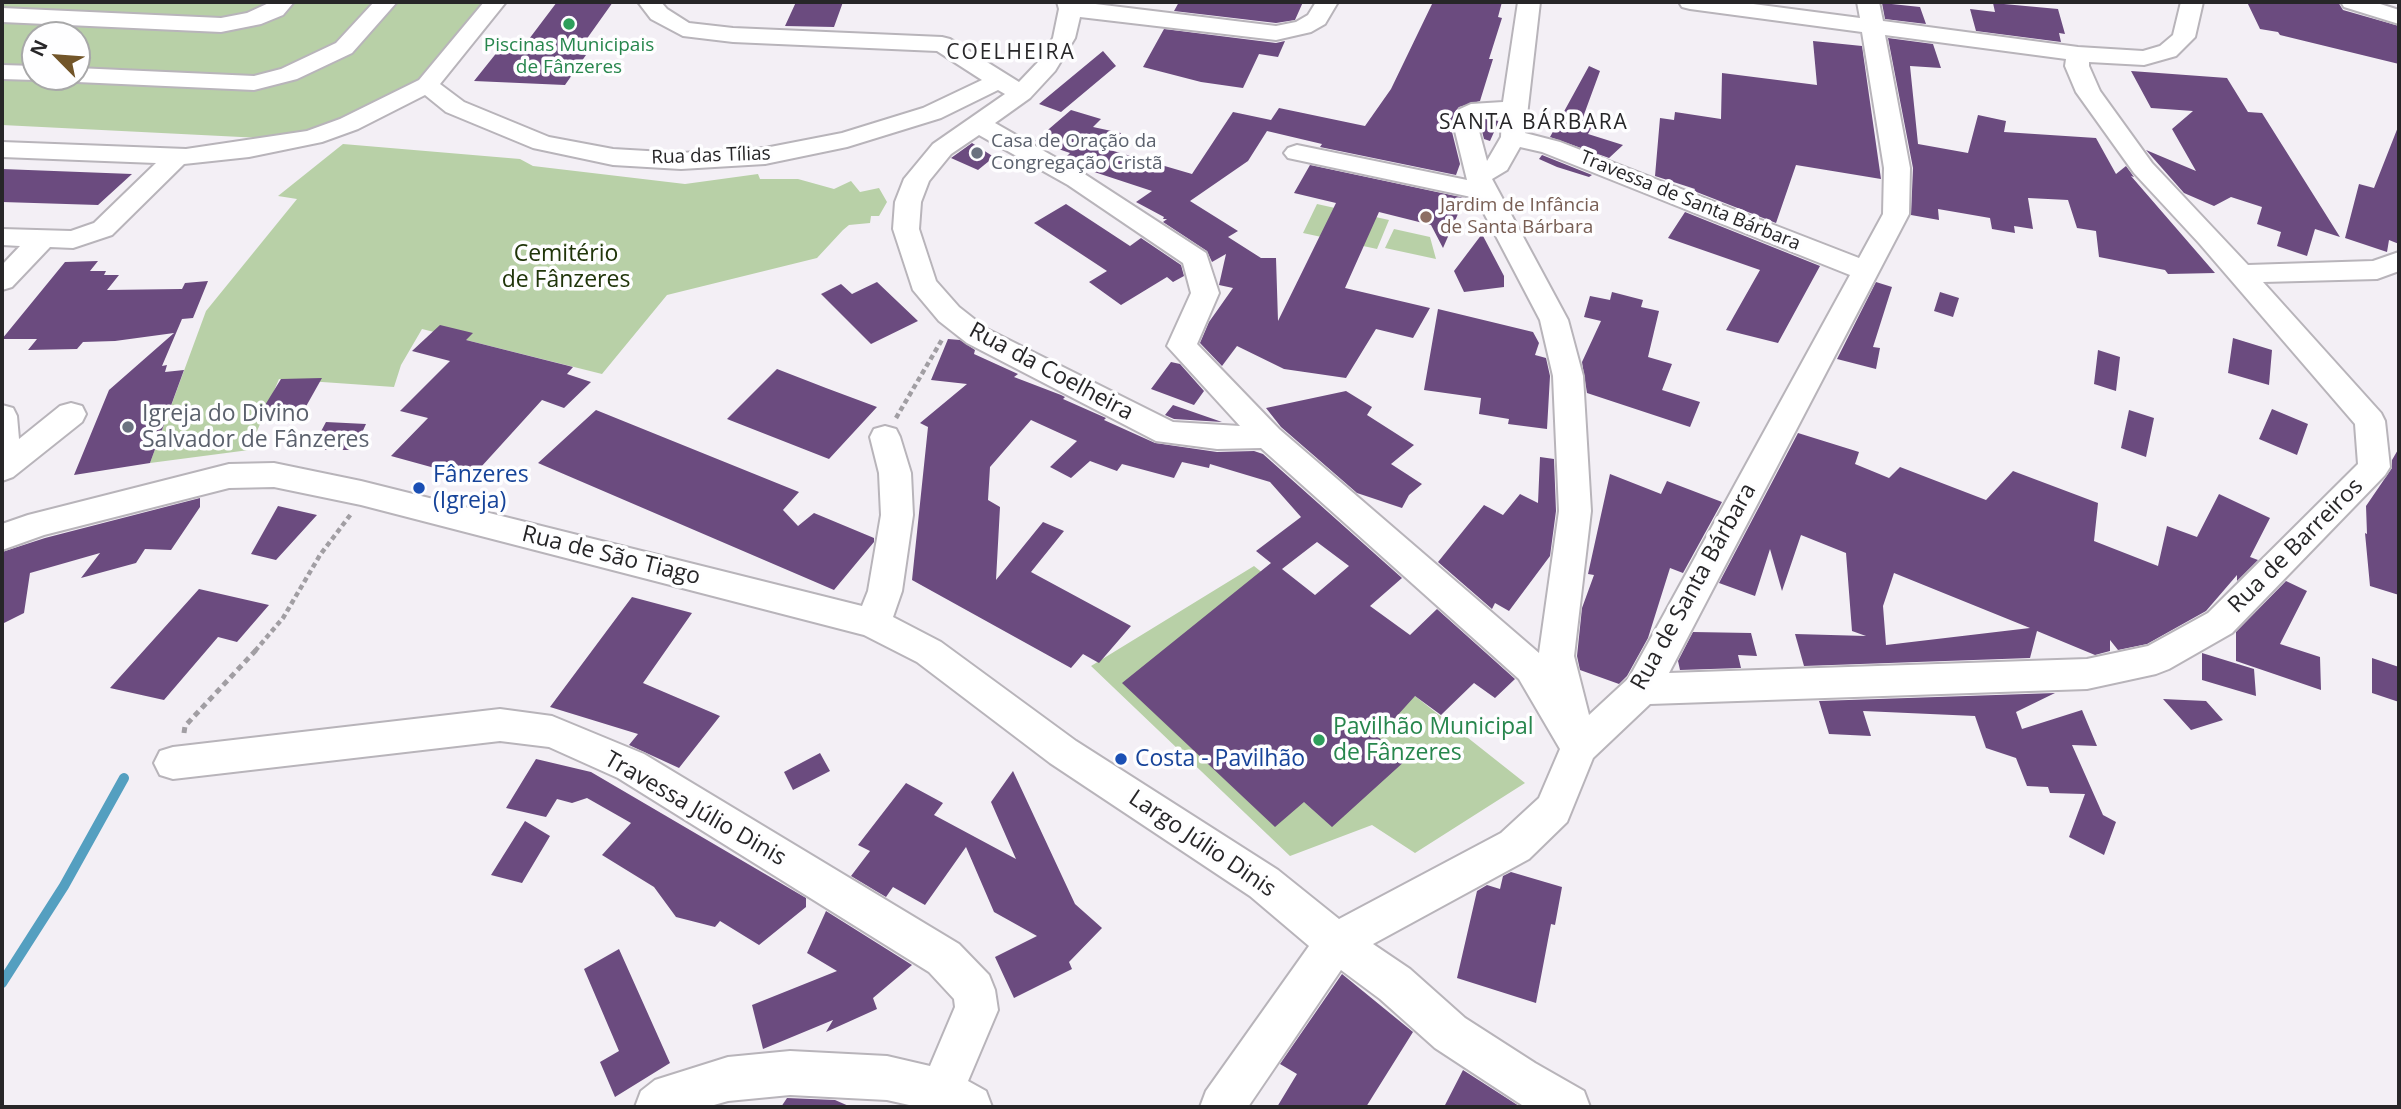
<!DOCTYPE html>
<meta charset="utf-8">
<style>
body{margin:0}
#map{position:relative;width:2401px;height:1109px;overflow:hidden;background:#f3eff5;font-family:"Open Sans",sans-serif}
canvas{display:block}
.frame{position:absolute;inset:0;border:4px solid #272628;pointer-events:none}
.north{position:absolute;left:21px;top:21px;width:70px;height:70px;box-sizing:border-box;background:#fefeff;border:2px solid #a8a8a9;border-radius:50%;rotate:295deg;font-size:19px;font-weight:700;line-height:28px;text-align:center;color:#272628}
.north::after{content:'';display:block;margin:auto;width:24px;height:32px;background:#725529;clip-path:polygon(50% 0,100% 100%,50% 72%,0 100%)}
</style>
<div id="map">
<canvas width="2401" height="1109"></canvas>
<div class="frame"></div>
<div class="north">N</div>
</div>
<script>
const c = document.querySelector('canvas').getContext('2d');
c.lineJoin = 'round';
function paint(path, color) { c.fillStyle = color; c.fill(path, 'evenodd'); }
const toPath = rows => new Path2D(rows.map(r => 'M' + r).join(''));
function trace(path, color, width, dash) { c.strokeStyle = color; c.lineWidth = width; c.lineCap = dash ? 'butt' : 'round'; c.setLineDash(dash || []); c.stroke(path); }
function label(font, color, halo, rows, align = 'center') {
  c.font = font + ' "Open Sans",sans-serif'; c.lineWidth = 7; c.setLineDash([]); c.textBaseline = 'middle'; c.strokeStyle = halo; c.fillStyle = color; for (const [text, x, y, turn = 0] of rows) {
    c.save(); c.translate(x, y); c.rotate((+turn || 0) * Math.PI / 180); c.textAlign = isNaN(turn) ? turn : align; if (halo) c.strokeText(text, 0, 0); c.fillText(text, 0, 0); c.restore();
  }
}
paint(toPath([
 [2,2,489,2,444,58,423,77,367,109,340,121,296,134,261,138,2,125],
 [35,35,77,35,77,77,35,77],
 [343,144,520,159,533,166,685,184,758,174,760,179,798,179,834,189,851,181,860,192,879,188,887,202,879,216,871,216,870,223,849,225,843,230,817,258,667,295,602,374,422,329,401,365,394,387,279,379,249,450,150,463,206,311,297,199,278,196],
 [1317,204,1389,220,1377,249,1303,233],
 [1394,229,1430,237,1436,259,1385,248],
 [1254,566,1415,696,1525,783,1415,853,1372,825,1290,856,1091,666]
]), '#b8d0a7');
trace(toPath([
 [2,983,64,886,124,778]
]), '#549fc0', 10);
paint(toPath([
 [557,2,613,2,576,54,586,55,565,85,474,81,502,46,523,47],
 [796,2,843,2,834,27,785,26],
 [1179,2,1303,2,1295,20,1276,23,1174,11],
 [1433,2,1502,2,1498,17,1502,18,1489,59,1493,59,1480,101,1459,107,1454,113,1451,128,1460,164,1456,175,1320,147,1322,144,1267,131,1248,161,1190,201,1238,231,1228,237,1261,258,1276,258,1278,321,1336,203,1294,193,1310,165,1465,198,1443,248,1431,225,1379,212,1345,288,1430,308,1413,338,1376,329,1346,378,1284,369,1237,346,1222,366,1200,343,1209,322,1233,288,1219,285,1226,254,1212,262,1207,251,1163,222,1167,219,1163,219,1164,217,1136,202,1152,191,1076,166,1064,159,1070,153,1035,141,1071,110,1101,119,1093,127,1121,133,1110,150,1192,174,1233,112,1271,120,1279,108,1365,126,1391,89],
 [2247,2,2338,2,2343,10,2399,26,2399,64,2280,35,2278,32,2260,29],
 [1882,3,1920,7,1926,24,1885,19],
 [1993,3,2058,9,2065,34,2059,33,2061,42,1976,31,1970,9,1995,12],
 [1164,29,1276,43,1285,41,1278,57,1259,54,1243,88,1201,82,1143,67],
 [1888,38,1933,44,1941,68,1910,66,1918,144,1968,153,1978,115,2006,121,2004,132,2096,138,2116,174,2126,166,2134,177,2131,176,2215,273,2168,274,2165,270,2099,257,2096,231,2077,228,2068,200,2028,198,2033,229,2014,226,2015,233,1992,229,1990,218,1938,209,1939,220,1911,215,1913,168],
 [1813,41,1862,46,1881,179,1796,165,1776,223,1694,191,1695,189,1655,176,1660,118,1674,120,1675,112,1721,119,1722,73,1817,85],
 [1103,51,1116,66,1061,112,1039,104],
 [1589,66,1600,71,1582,120,1594,123,1588,134,1623,145,1609,158,1550,137],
 [2131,71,2227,78,2248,112,2262,113,2340,237,2315,229,2307,256,2277,246,2281,232,2257,224,2262,207,2231,197,2214,206,2184,193,2146,150,2196,171,2172,129,2193,111,2151,108],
 [1485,119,1499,121,1490,141,1484,139,1481,127],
 [2398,127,2399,244,2389,240,2387,252,2345,238,2359,184,2374,188],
 [972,143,994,157,978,170,951,158],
 [1542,155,1592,175,1589,177,1557,167,1539,159],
 [2,169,132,174,98,205,2,202],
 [1066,204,1130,246,1141,238,1181,265,1184,276,1173,282,1167,277,1121,305,1089,282,1107,271,1034,223],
 [1685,212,1820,266,1778,343,1726,330,1760,270,1668,238],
 [1482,234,1504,276,1504,287,1464,292,1454,271],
 [98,261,90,271,106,271,104,275,119,275,107,290,182,289,185,283,208,281,193,318,182,319,162,366,167,365,165,372,184,370,150,463,74,475,109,390,174,333,115,341,83,342,77,349,28,350,37,339,2,339,65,262],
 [877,282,918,321,871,344,821,294,841,284,852,294],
 [1876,282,1892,287,1873,347,1880,348,1876,369,1837,359],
 [1612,292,1643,300,1641,307,1659,311,1648,357,1672,364,1662,390,1700,402,1690,427,1587,393,1582,362,1601,321,1584,317,1590,296,1610,300],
 [1940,292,1959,298,1953,317,1934,311],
 [1438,309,1533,332,1539,343,1535,355,1546,358,1550,376,1547,429,1508,424,1509,419,1479,414,1481,398,1424,390],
 [440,325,473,333,466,340,573,367,567,374,591,382,564,408,542,400,471,478,391,456,428,418,400,411,450,361,412,351],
 [2233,338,2272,350,2269,385,2228,373],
 [948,339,960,340,975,350,974,354,1018,374,1014,377,1061,395,1065,397,1063,399,1106,418,1104,420,1155,443,1217,452,1254,451,1263,454,1402,578,1370,606,1410,635,1437,609,1515,679,1495,698,1474,683,1441,715,1415,696,1378,737,1406,760,1332,827,1304,802,1275,827,1122,683,1271,563,1256,551,1301,517,1270,482,1210,464,1209,468,1182,462,1174,478,1122,464,1117,471,1090,461,1071,478,1050,467,1077,441,1031,420,990,467,988,500,1000,507,996,580,1043,522,1064,531,1031,572,1131,626,1099,663,1083,654,1071,668,912,580,928,427,920,423,967,384,931,380],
 [1317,542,1349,566,1315,595,1282,569],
 [2098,350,2120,357,2116,391,2094,384],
 [1171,362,1180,364,1204,391,1194,405,1151,389],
 [777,369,826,388,877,407,829,459,727,419],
 [322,378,304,410,262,410,281,379],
 [1346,391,1372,407,1367,415,1414,445,1391,464,1422,484,1409,495,1402,508,1357,493,1281,427,1266,408],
 [1173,405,1222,422,1174,419,1165,415],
 [2272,409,2308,424,2297,455,2259,439],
 [596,410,799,492,783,510,798,526,814,513,874,538,874,542,834,590,538,463],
 [2129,410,2154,418,2146,457,2121,448],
 [326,422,366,424,354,450,311,450],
 [1798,433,1859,452,1855,464,1889,478,1900,467,1986,500,2013,471,2098,503,2094,541,2158,566,2167,526,2197,537,2219,494,2270,518,2250,557,2258,560,2237,581,2237,575,2206,611,2147,644,2118,650,2110,640,2110,651,2095,655,2037,631,2030,658,1804,666,1795,634,1866,636,1852,631,1846,553,1801,535,1782,591,1770,549,1755,596,1719,583],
 [1894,573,2030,628,1886,645,1883,606],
 [2399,448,2399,595,2370,586,2365,533,2367,534,2366,506,2392,468,2392,460],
 [1540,457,1554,459,1556,511,1550,556,1509,611,1495,603,1492,609,1438,562,1484,505,1503,515,1520,494,1538,503],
 [1610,474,1661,494,1667,481,1722,502,1683,573,1670,568,1648,638,1627,676,1619,684,1580,670,1577,656,1582,608,1594,575,1588,574],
 [200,498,200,507,171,550,145,549,136,563,81,578,100,553,30,573,24,613,2,624,2,552,45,538],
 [278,506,317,515,276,560,251,554],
 [2286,581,2307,591,2280,644,2320,657,2321,690,2236,661,2236,632],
 [199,589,269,605,237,642,218,637,164,700,110,688],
 [632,597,692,613,643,683,720,716,679,768,629,745,638,734,550,707],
 [1693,632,1751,633,1757,656,1738,655,1741,668,1680,670,1678,661],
 [2202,653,2254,669,2256,696,2202,680],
 [2372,658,2399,667,2399,702,2372,693],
 [2055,693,2016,712,2022,729,2082,710,2097,746,2072,745,2103,815,2116,822,2104,855,2069,837,2085,794,2050,793,2048,787,2027,786,2016,758,1986,748,1975,716,1863,711,1871,736,1829,734,1819,701],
 [2163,699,2206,701,2223,720,2191,730],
 [820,753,830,771,793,790,784,772],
 [536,759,591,772,806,898,806,907,759,945,720,921,715,927,676,917,654,887,602,855,631,823,587,798,572,803,557,799,546,817,506,808],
 [1013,771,1075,904,1102,928,1069,962,1072,969,1014,998,995,957,1037,936,994,912,966,847,925,905,893,887,886,897,851,876,870,851,858,845,906,783,943,803,934,815,1016,859,991,802],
 [525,821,550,836,522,883,491,875],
 [1511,872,1562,887,1555,925,1551,924,1536,1003,1457,978,1477,891,1487,885,1500,889,1503,876],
 [826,911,912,965,873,998,877,1009,826,1032,833,1020,763,1049,752,1005,837,971,807,953],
 [619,949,670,1063,615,1097,600,1062,619,1051,584,969],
 [1342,974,1413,1032,1366,1107,1277,1107,1297,1074,1280,1064],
 [1463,1070,1519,1106,1518,1107,1444,1107],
 [787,1098,835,1100,851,1107,781,1107]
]), '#6b4b7f');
const minor = toPath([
 [271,2,294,2,283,15,261,24,221,32,2,22,2,8,221,18,247,13,271,2],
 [374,2,397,2,352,53,297,79,254,90,77,82,67,77,77,77,77,68,254,76,281,69,336,43,374,2],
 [484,2,506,2,440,84,464,102,549,137,613,149,681,153,765,148,842,133,923,108,982,80,937,51,733,42,683,36,651,19,638,2,661,2,667,9,689,23,733,28,942,37,950,39,1019,82,1038,62,1053,38,1059,9,1057,2,1079,2,1276,26,1296,22,1308,15,1316,2,1338,2,1325,24,1311,32,1276,40,1080,17,1075,38,1055,71,1030,98,995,123,1086,175,1206,253,1219,293,1197,344,1279,429,1539,653,1559,511,1553,376,1540,320,1476,198,1288,158,1284,153,1288,148,1297,145,1467,180,1454,127,1457,114,1460,109,1471,104,1503,102,1518,2,1540,2,1525,133,1560,142,1859,258,1883,214,1884,168,1862,32,1690,9,1682,7,1679,2,1738,2,1860,18,1857,2,1879,2,1883,21,2078,47,2143,51,2160,46,2173,35,2181,2,2203,2,2195,37,2176,56,2144,65,2089,62,2089,66,2100,91,2152,163,2248,265,2373,261,2399,252,2399,271,2377,279,2263,282,2381,413,2385,421,2390,467,2385,475,2232,633,2169,669,2156,674,2087,689,1650,704,1593,758,1567,822,1529,859,1373,944,1410,969,1465,1018,1535,1063,1584,1091,1590,1107,1525,1107,1435,1048,1380,999,1341,970,1248,1107,1200,1107,1206,1091,1309,946,1250,896,1050,763,917,662,864,635,361,505,274,487,229,488,44,535,2,550,2,524,28,515,229,464,274,463,361,481,862,606,868,591,881,515,879,473,870,437,874,429,885,426,896,429,900,437,911,473,913,515,902,591,893,617,941,642,1076,741,1278,870,1339,919,1501,833,1539,798,1560,749,1519,679,1261,448,1217,449,1156,441,967,343,939,321,913,290,893,229,895,202,904,179,933,144,1005,94,998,90,941,118,847,147,765,164,681,169,613,165,533,148,446,112,425,95,358,129,322,142,249,157,184,164,112,235,73,248,50,247,12,287,2,290,2,265,20,246,2,245,2,229,71,231,94,223,156,163,2,157,2,142,186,149,307,131,340,119,419,80,484,2],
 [1885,35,2066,59,2065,66,2076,92,2134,173,2199,243,2355,424,2358,464,2208,613,2148,646,2087,659,1669,673,1909,214,1910,168,1885,35],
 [1484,116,1502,116,1501,137,1487,161,1478,127,1480,118,1484,116],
 [979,135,1068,185,1183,263,1191,293,1167,346,1240,426,1173,422,987,329,959,307,936,281,919,229,921,202,929,181,951,154,979,135],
 [1520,147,1542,152,1850,275,1629,678,1589,715,1574,656,1591,511,1583,376,1568,320,1492,179,1507,170,1520,147],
 [2341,2,2374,2,2399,10,2399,24,2344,7,2341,2],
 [2,65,35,66,35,77,44,77,35,80,2,79,2,65],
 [71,403,82,406,86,414,82,422,13,477,2,481,2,405,13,408,17,416,19,439,60,406,71,403],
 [500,709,552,716,644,754,959,944,989,975,995,990,998,1010,968,1081,986,1091,992,1107,918,1107,887,1100,790,1095,728,1101,707,1107,635,1107,641,1091,655,1080,728,1057,790,1051,887,1056,930,1066,955,1007,954,999,929,972,618,778,549,747,500,741,173,779,160,775,154,763,160,751,173,747,500,709]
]);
trace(minor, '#b8b4ba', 4);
trace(toPath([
 [896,418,943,338],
 [255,651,283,618,320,555,351,514]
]), '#a19ea3', 4.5, [5, 3.5]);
trace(toPath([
 [184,733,185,726,257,649]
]), '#a19ea3', 5, [6, 4.5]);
paint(minor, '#fff');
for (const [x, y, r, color] of [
 [569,24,7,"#2e9e5b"],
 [977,153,7,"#6b7280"],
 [1426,217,7,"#8d6e63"],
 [128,427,7,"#6b7280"],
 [419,488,7,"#1a4fb4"],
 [1319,740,7,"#2e9e5b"],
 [1121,759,7,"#1a4fb4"]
]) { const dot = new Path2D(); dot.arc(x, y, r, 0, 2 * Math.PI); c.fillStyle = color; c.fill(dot); trace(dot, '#fefeff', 2.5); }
label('19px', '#27864d', '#fefeff', [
 ["Piscinas Municipais",569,46],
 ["de Fânzeres",569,68]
]);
label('19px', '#5b616d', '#fefeff', [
 ["Casa de Oração da",991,142],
 ["Congregação Cristã",991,164]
], 'left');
label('19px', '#272628', '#fefeff', [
 ["Rua das Tílias",711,156,-2],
 ["Travessa de Santa Bárbara",1690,201,22]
]);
label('19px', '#785e54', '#fefeff', [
 ["Jardim de Infância",1440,206],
 ["de Santa Bárbara",1440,228]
], 'left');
c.letterSpacing = '2px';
label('21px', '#272628', '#fefeff', [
 ["COELHEIRA",1011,53],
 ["SANTA BÁRBARA",1534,123]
]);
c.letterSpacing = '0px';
label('23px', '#20350a', '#fefeff', [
 ["Cemitério",566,254],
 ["de Fânzeres",566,280]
]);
label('23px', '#272628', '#fefeff', [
 ["Rua da Coelheira",1051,372,28],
 ["Rua de Barreiros",2296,546,-45],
 ["Rua de São Tiago",611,556,14],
 ["Rua de Santa Bárbara",1694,587,-61],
 ["Travessa Júlio Dinis",695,809,30],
 ["Largo Júlio Dinis",1202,844,34]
]);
label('23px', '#5b616d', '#fefeff', [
 ["Igreja do Divino",142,414],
 ["Salvador de Fânzeres",142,440]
], 'left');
label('23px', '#164399', '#fefeff', [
 ["Fânzeres",433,475],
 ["(Igreja)",433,501],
 ["Costa - Pavilhão",1135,759]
], 'left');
label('23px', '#27864d', '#fefeff', [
 ["Pavilhão Municipal",1333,727],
 ["de Fânzeres",1333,753]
], 'left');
</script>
